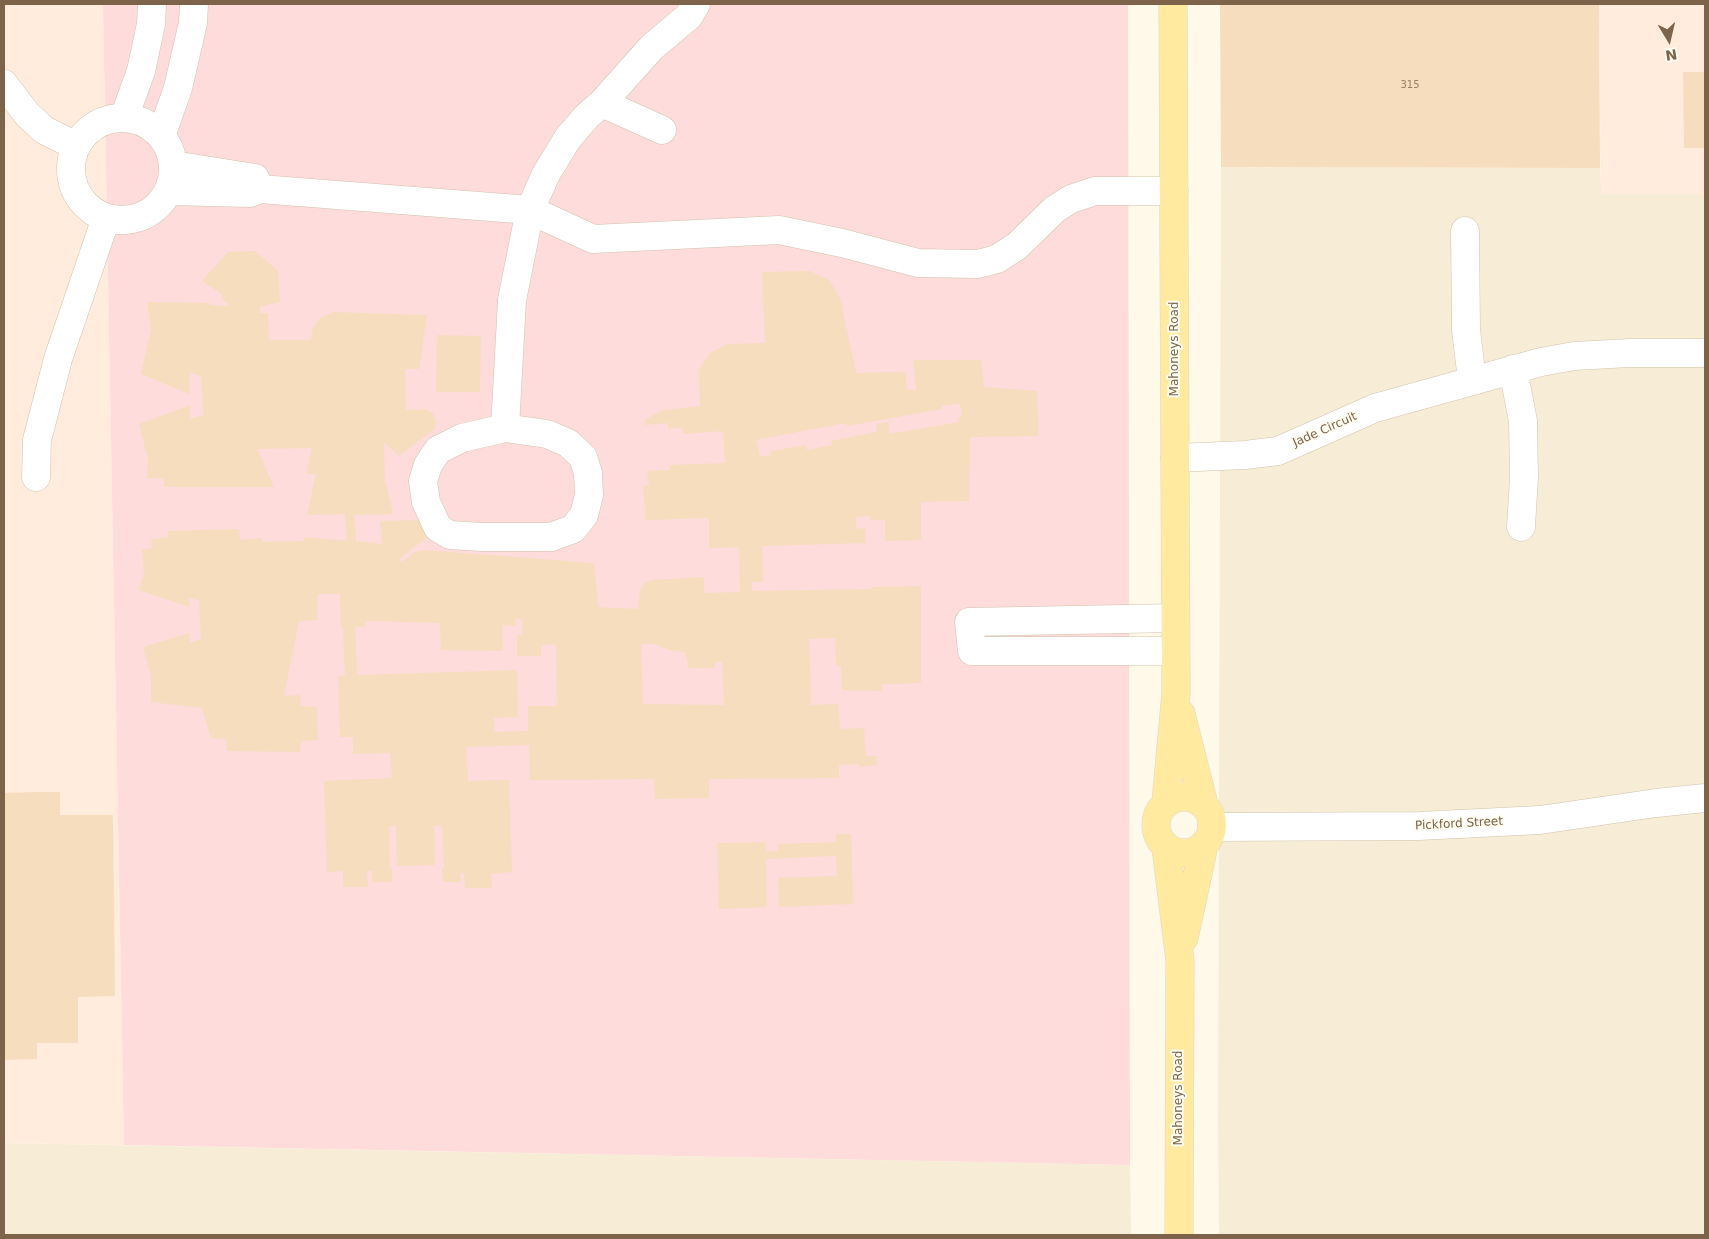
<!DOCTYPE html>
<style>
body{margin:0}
#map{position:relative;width:1709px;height:1239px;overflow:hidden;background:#fef9e9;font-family:"DejaVu Sans",sans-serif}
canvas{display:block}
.frame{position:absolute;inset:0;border:5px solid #7c6349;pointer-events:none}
.north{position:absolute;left:1644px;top:15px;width:50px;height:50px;-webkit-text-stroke:4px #fffcf1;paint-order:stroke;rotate:171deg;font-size:14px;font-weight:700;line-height:20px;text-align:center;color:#7c6349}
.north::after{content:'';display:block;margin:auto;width:18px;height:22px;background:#7c6349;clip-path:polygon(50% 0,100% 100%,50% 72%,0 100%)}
</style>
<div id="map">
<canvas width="1709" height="1239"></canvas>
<div class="frame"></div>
<div class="north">N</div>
</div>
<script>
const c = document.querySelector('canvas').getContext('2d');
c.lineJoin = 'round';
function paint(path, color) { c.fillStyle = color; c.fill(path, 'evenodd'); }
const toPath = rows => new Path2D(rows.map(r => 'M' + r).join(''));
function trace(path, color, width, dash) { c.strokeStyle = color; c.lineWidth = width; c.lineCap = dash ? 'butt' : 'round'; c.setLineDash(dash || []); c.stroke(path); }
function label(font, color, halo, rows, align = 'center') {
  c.font = font + ' "DejaVu Sans",sans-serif'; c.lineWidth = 4; c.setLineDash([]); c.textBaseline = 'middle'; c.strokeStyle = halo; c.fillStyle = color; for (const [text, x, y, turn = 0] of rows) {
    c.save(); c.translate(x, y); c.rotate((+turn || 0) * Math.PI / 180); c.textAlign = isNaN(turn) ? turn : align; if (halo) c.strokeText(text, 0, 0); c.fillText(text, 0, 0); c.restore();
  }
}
paint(toPath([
 [1221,167,1600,168,1602,194,1705,194,1705,1235,1219,1235,1218,1126],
 [4,1143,1130,1165,1131,1235,4,1235]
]), '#f7edd6');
paint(toPath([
 [4,4,103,4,124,1145,4,1143],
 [1599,4,1705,4,1705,194,1601,194]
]), '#ffecdc');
paint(toPath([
 [103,4,1128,4,1130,1165,124,1145]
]), '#fddcdb');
paint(toPath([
 [1220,4,1599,4,1600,168,1221,167],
 [1683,72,1705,72,1705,148,1684,148],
 [255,251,278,271,280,302,260,307,260,313,268,313,269,340,311,340,313,328,320,318,333,312,427,315,419,369,405,369,406,410,426,409,433,414,436,421,435,429,399,456,384,442,385,480,393,514,354,515,356,541,382,544,380,521,422,520,431,534,399,559,402,562,415,552,423,550,594,563,598,607,638,609,640,590,644,584,652,580,704,577,704,593,740,592,739,547,709,548,709,518,646,520,643,486,649,485,647,471,670,470,670,465,725,463,723,431,683,434,682,427,668,429,668,423,644,425,646,419,663,410,700,406,699,370,710,353,727,344,765,343,762,272,810,271,829,280,840,298,856,373,905,372,907,390,916,390,913,360,981,360,984,387,1037,391,1039,436,970,437,969,501,921,502,921,540,885,541,885,520,871,520,870,516,856,517,856,529,865,528,866,543,762,546,763,582,752,582,752,591,871,589,872,587,921,586,921,683,882,684,882,691,842,690,841,666,836,666,835,638,809,639,811,705,838,704,840,729,864,728,866,756,876,756,877,765,858,767,859,764,839,765,839,778,709,779,709,798,655,799,654,779,530,780,529,745,466,747,468,781,509,780,512,872,491,874,492,888,465,888,464,873,460,873,461,882,443,882,442,869,444,868,442,825,434,826,435,865,397,866,396,826,389,826,390,869,392,869,392,882,372,882,372,871,367,871,368,887,343,887,343,871,327,872,324,781,392,778,390,753,353,754,353,737,340,737,338,676,345,676,343,628,341,628,340,594,318,594,317,620,299,621,284,696,300,695,301,706,317,707,318,740,301,741,300,752,227,751,226,739,211,738,202,708,151,702,151,675,143,647,189,633,190,643,201,639,199,600,189,598,189,607,139,590,144,573,142,550,152,548,151,539,168,537,168,531,239,529,240,540,261,538,262,542,304,541,304,537,347,541,345,514,307,515,316,474,306,474,312,448,257,449,274,487,164,487,164,479,147,478,148,459,139,424,190,405,190,419,204,415,201,376,190,372,189,394,141,374,151,330,147,302,210,303,210,305,231,306,223,299,222,294,202,281,228,252],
 [960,403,962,417,958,417,959,422,890,434,888,422,876,424,877,432,831,441,832,445,807,450,806,445,771,451,771,455,760,457,756,440,846,423,847,426,942,409,942,406],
 [515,619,522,619,522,635,517,635,517,656,541,656,541,645,556,644,557,706,528,706,528,731,495,732,494,718,518,717,517,670,357,675,355,627,365,627,365,621,440,623,441,650,503,651,502,625,516,626],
 [641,644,656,644,669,650,685,652,689,668,715,668,715,662,722,662,724,705,643,704],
 [437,335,481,336,480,392,436,392],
 [37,792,60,792,60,815,113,815,115,996,78,997,78,1043,37,1043,37,1059,4,1060,4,793],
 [836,834,851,834,853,904,779,907,778,878,837,876,836,856,766,859,767,907,719,909,717,843,765,842,766,852,778,851,778,844,836,842]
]), '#f6ddbe');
const minor = toPath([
 [4,84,27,114,44,130,76,146],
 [602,103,662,130],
 '71 169a51 51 0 1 1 102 0a51 51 0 1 1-102 0Z',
 [124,118,141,71,151,24,152,4],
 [161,136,178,88,193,23,194,4],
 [173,165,255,178,256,181],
 [168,191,250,193,260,189,530,210,593,239,779,230,842,243,918,263,978,264,997,259,1017,246,1055,209,1071,199,1095,191,1174,191],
 [1465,231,1466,330,1472,380],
 [1513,369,1523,421,1524,477,1521,527],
 [505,428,512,300,530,210,546,174,568,138,587,116,602,103,652,47,689,16,696,4],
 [505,428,547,434,568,443,583,457,588,473,589,495,584,515,573,529,551,537,482,537,450,535,438,528,426,502,423,481,428,465,438,450,462,438,505,428],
 [1175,458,1245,455,1278,451,1375,408,1541,362,1574,356,1630,353,1705,353],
 [36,477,37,440,58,359,106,218],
 [1175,651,972,651,969,622,1175,618],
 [1212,827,1419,826,1540,820,1656,803,1705,798]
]);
const major = toPath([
 [1181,714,1204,805],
 '1156 825a28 28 0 1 1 56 0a28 28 0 1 1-56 0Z',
 [1166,802,1176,693,1173,4],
 [1166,848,1180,960,1179,1235],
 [1184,938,1204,845]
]);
trace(minor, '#d2c3ac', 29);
trace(major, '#ddd6d0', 29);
trace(minor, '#fff', 28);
trace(major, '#ffea9f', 28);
label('10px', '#9a8266', null, [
 ["315",1410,85]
]);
label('12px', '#7c6349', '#fffcf1', [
 ["Mahoneys Road",1175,349,-90],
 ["Jade Circuit",1325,430,-24],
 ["Pickford Street",1459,824,-3],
 ["Mahoneys Road",1179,1098,-90]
]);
</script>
